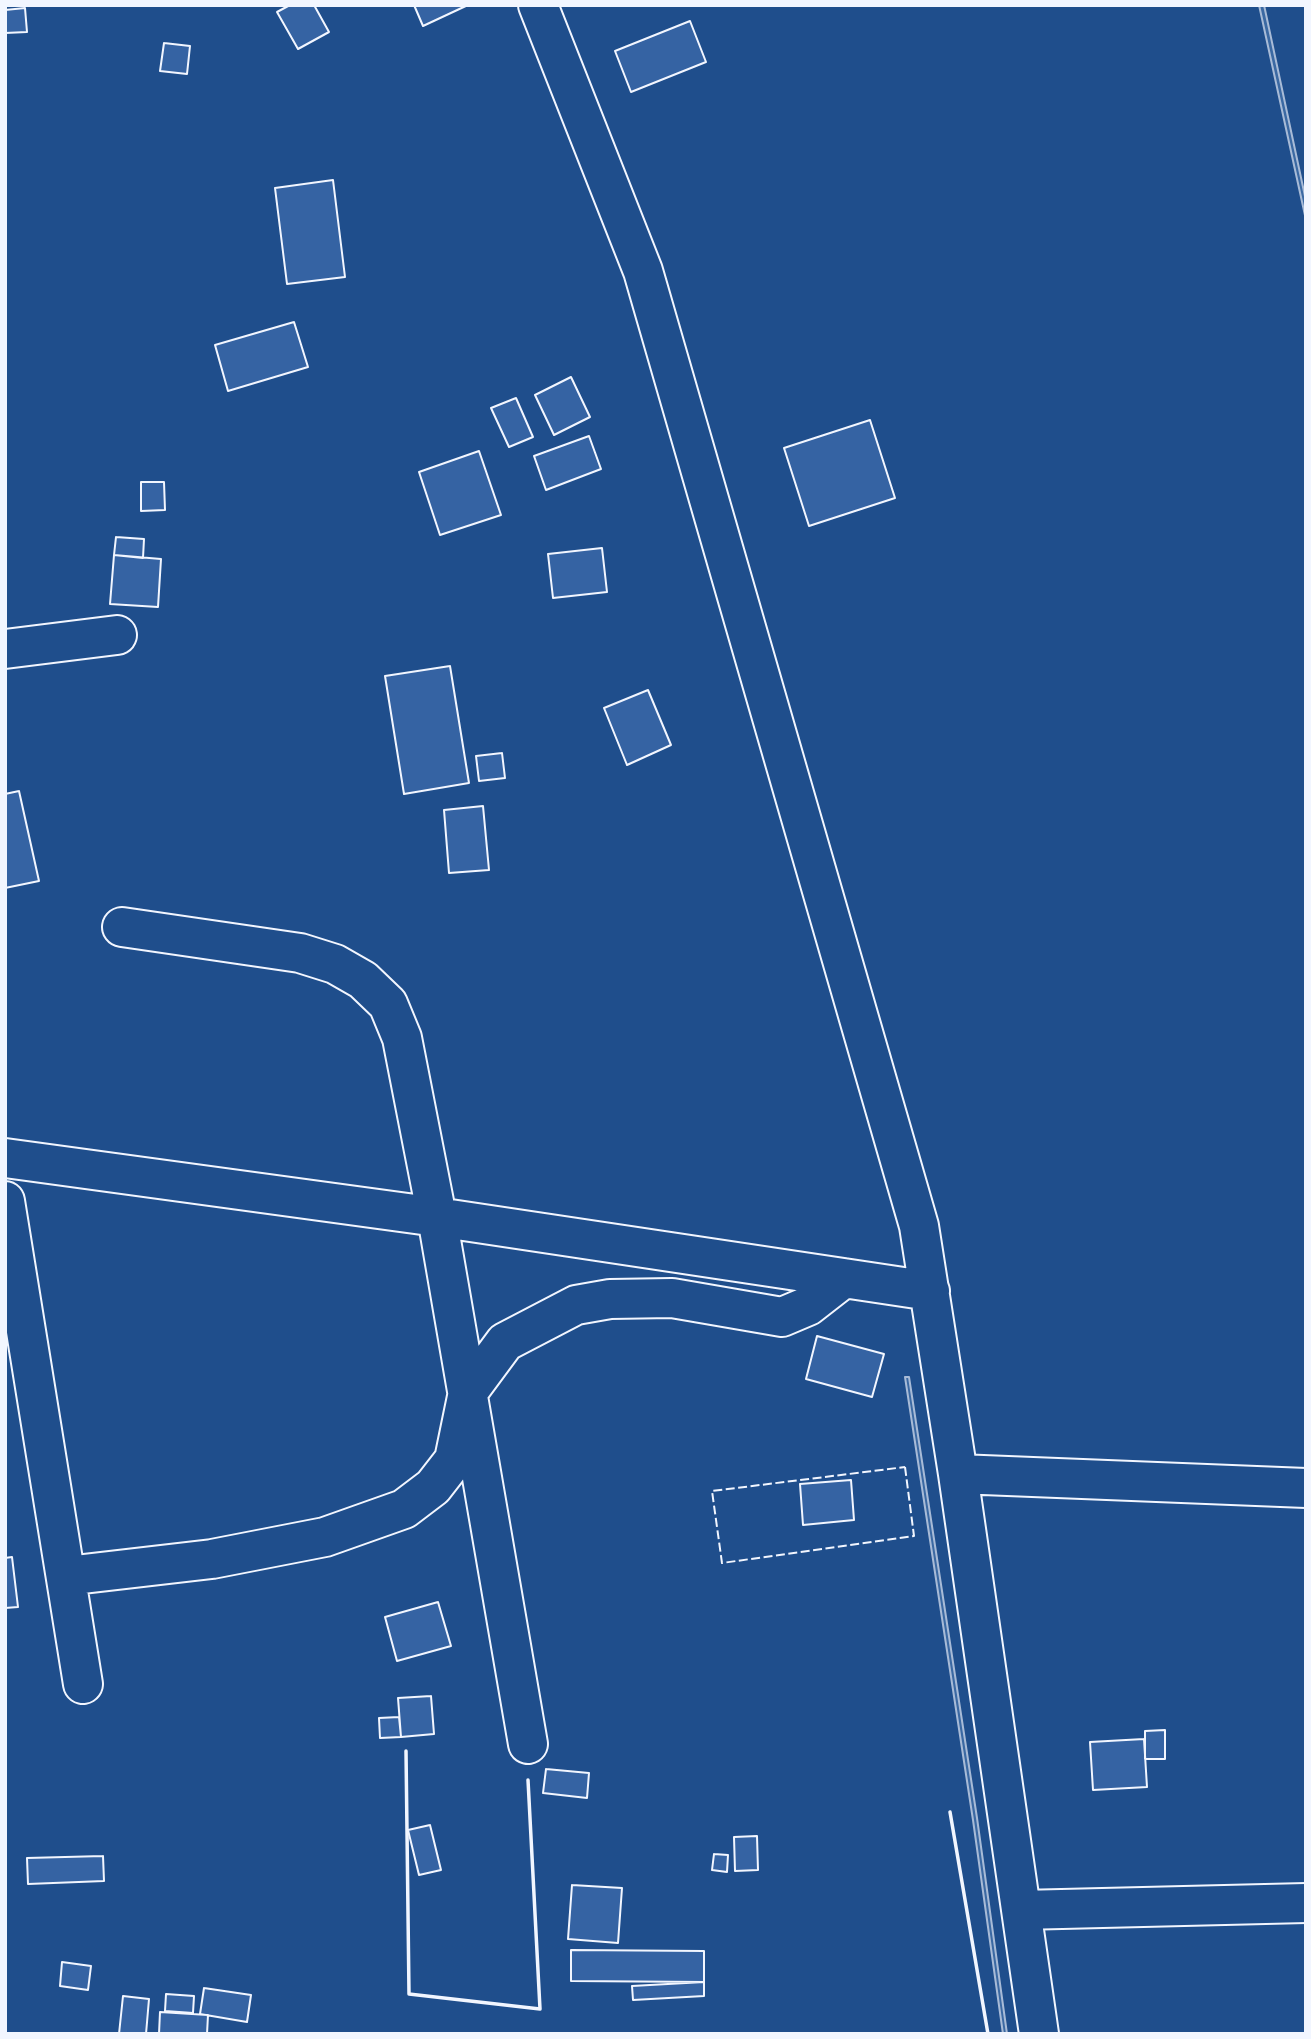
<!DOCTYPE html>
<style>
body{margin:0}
#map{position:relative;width:1311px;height:2039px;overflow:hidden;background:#1f4e8c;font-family:Poppins,sans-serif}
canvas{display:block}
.frame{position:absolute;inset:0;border:7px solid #f2f6ff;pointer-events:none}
</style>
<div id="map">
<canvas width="1311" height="2039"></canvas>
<div class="frame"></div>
</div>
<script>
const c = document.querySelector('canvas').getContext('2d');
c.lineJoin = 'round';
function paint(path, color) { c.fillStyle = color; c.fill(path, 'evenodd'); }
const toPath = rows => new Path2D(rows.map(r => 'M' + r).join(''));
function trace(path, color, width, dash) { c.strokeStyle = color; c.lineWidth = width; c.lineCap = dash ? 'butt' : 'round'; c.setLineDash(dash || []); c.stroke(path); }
const water = toPath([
 [1259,5,1264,5,1306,201,1306,220,1259,5],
 [905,1377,909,1377,977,1818,1007,2034,1003,2034,973,1820,905,1377]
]);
paint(water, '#3b69a3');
trace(water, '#a8bbd7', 2);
const building = toPath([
 [290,5,314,5,329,32,298,49,277,12,290,5],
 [414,5,468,5,423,26,414,5],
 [25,8,27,32,5,33,5,10,25,8],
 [690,21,706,62,631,92,615,51,690,21],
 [164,43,190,46,187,74,160,71,164,43],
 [333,180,345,277,287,284,275,188,333,180],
 [294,322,308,367,228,391,215,345,294,322],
 [571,377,590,417,554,435,535,395,571,377],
 [516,398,533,437,509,447,491,408,516,398],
 [870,420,895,498,809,526,784,448,870,420],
 [589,436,601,469,546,490,534,456,589,436],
 [479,451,501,515,440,535,419,472,479,451],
 [141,482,164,482,165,510,141,511,141,482],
 [116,537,144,539,143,558,114,555,116,537],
 [602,548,607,592,553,598,548,554,602,548],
 [114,555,161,559,158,607,110,604,114,555],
 [450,666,469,783,404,794,385,676,450,666],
 [648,690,671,745,627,765,604,708,648,690],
 [502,753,505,778,479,781,476,756,502,753],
 [19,791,39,881,5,888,5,794,19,791],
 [483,806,489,870,449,873,444,810,483,806],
 [817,1336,884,1354,872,1397,806,1379,817,1336],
 [851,1480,854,1520,803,1525,800,1484,851,1480],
 [12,1557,18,1607,5,1608,5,1558,12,1557],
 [438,1602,451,1646,397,1661,385,1617,438,1602],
 [431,1696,434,1734,401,1737,398,1698,431,1696],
 [399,1717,401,1737,380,1738,379,1718,399,1717],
 [1165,1730,1165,1759,1145,1759,1145,1731,1165,1730],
 [1144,1739,1147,1787,1093,1790,1090,1742,1144,1739],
 [546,1769,589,1773,587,1798,543,1793,546,1769],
 [430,1825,441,1870,419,1875,408,1830,430,1825],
 [757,1836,758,1870,735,1871,734,1837,757,1836],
 [714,1854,728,1855,727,1872,712,1870,714,1854],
 [103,1856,104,1881,28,1884,27,1858,103,1856],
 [572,1885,622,1888,618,1943,568,1939,572,1885],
 [571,1950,704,1951,704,1982,571,1981,571,1950],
 [62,1962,91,1966,88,1990,60,1986,62,1962],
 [704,1982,704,1996,633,2000,632,1986,704,1982],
 [204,1988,251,1995,247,2022,200,2014,204,1988],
 [166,1994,194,1996,193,2013,165,2011,166,1994],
 [123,1996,149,1999,146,2034,119,2034,123,1996],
 [160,2012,208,2015,207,2034,159,2034,160,2012]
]);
paint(building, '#3563a3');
trace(building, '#f2f6ff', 2);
const minor = toPath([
 [538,5,643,271,919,1226,958,1474,1039,2034],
 [5,649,117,635],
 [122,927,300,953,335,964,363,980,388,1004,402,1038,437,1217,528,1744],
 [5,1158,437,1217,930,1291],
 [5,1201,83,1684],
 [958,1474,1306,1488],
 [66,1576,212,1559,325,1537,404,1509,433,1487,454,1460,468,1392,505,1342,576,1305,610,1299,672,1298,782,1317,808,1306,844,1278],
 [1021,1910,1306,1903]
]);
trace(minor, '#f2f6ff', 42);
trace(minor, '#1f4e8c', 38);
trace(toPath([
 [905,1467,914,1536,722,1563,712,1491,905,1467]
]), '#f2f6ff', 2, [9, 3.5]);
trace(toPath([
 [406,1751,409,1994,540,2009,528,1780],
 [950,1812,988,2034]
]), '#f2f6ff', 3.5);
</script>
